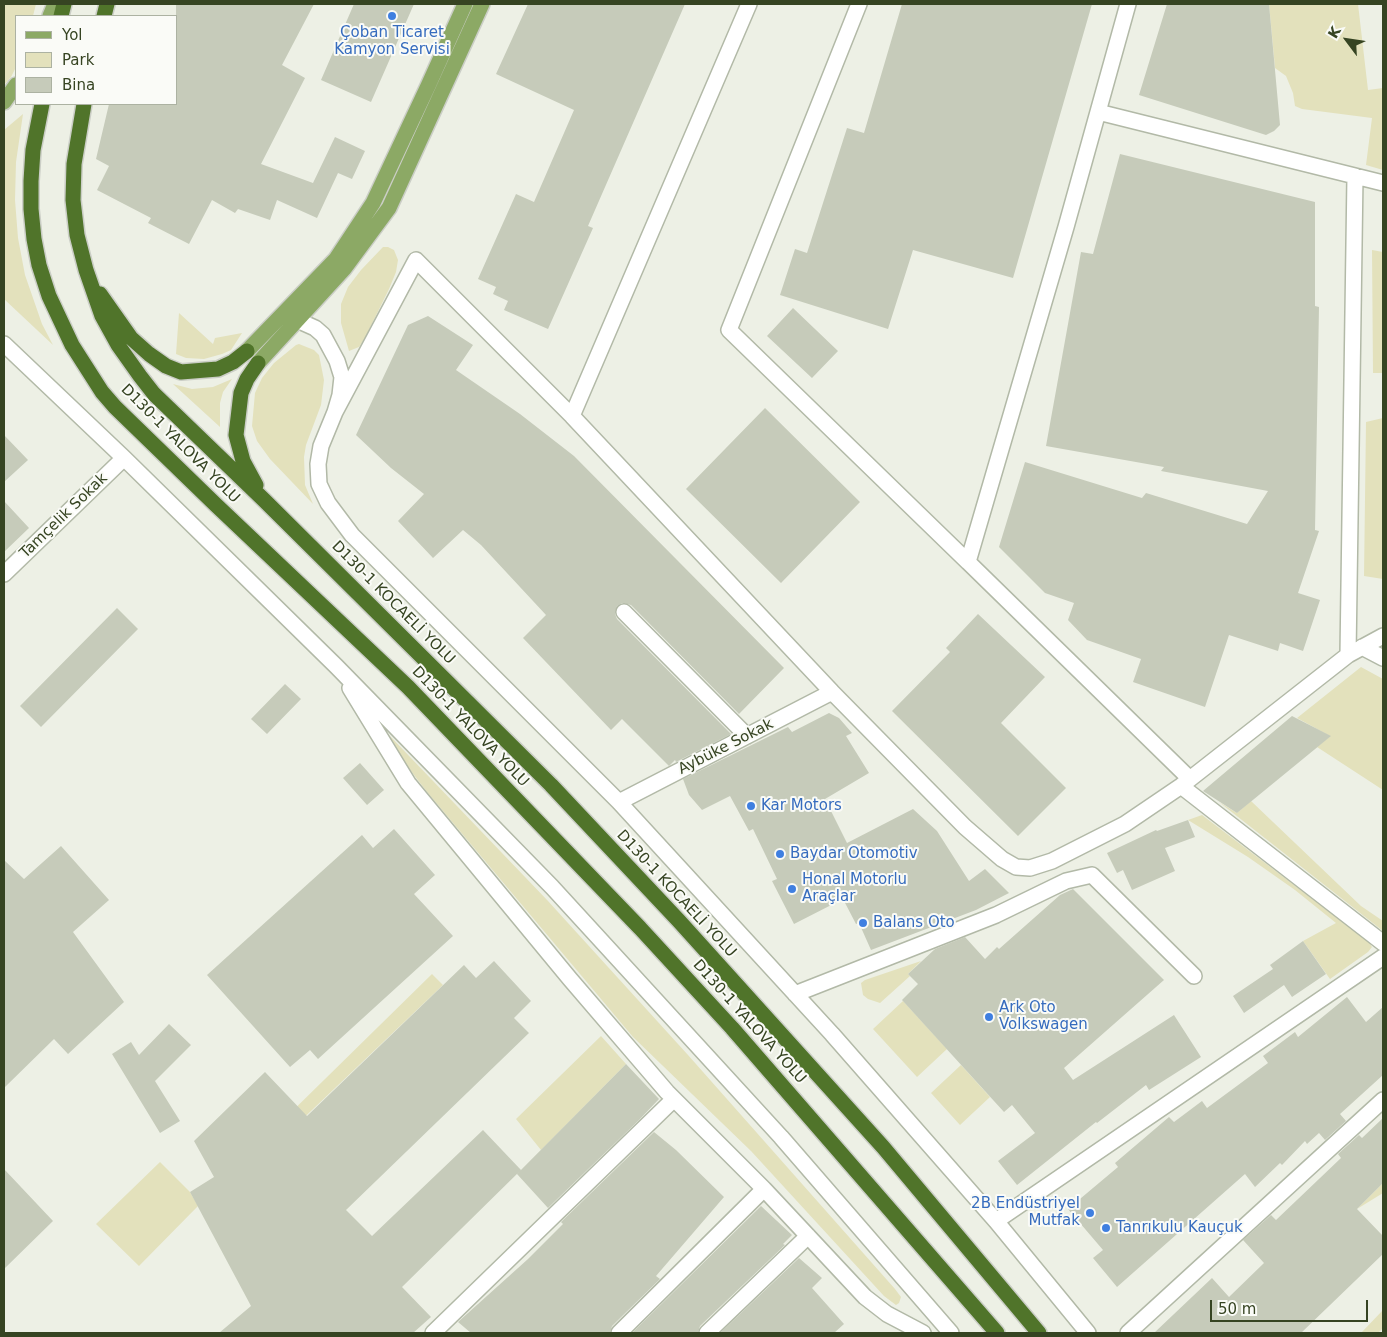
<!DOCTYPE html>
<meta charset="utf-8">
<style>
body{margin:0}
#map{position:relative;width:1387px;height:1337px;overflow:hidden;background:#edf0e5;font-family:"DejaVu Sans",sans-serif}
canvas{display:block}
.frame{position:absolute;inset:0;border:5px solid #364422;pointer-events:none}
.legend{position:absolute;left:15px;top:15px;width:162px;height:90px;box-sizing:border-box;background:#fafbf7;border:1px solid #acb2a2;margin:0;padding:6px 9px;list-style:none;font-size:15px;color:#364422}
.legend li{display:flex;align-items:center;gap:10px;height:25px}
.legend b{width:25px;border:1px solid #acb2a2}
.north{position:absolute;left:1322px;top:15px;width:50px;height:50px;-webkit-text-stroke:4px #fafbf7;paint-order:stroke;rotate:301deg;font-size:14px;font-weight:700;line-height:20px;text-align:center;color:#364422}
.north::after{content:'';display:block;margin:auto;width:18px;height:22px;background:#364422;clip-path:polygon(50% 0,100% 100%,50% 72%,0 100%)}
.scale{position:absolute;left:1210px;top:1300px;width:158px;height:22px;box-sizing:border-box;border:2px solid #364422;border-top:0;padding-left:6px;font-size:15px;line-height:18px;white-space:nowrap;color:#364422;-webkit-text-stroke:4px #fafbf7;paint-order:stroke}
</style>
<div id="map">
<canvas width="1387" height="1337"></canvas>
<div class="frame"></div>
<ul class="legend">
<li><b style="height:6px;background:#8ca965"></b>Yol</li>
<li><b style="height:14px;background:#e3e1bc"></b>Park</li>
<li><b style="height:14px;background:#c6cbba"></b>Bina</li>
</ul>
<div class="north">K</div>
<div class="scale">50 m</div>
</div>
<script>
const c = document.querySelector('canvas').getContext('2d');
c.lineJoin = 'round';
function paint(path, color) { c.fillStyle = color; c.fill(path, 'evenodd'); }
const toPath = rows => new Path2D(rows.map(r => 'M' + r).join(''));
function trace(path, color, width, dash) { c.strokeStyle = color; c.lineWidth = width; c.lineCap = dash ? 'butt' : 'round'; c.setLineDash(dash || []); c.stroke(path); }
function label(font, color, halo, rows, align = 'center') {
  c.font = font + ' "DejaVu Sans",sans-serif'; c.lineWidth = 4; c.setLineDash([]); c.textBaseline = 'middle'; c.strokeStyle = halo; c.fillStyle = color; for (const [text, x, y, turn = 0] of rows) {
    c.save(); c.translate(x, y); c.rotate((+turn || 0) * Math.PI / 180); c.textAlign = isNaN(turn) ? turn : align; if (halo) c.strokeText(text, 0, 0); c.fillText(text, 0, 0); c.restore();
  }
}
paint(toPath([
 [4,4,36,4,33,16,16,16,16,67,11,77,4,85],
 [1269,4,1358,4,1368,90,1383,88,1383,170,1366,165,1372,118,1302,109,1295,106,1293,93,1286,76,1275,68],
 [23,114,16,162,15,200,18,238,25,275,42,324,53,345,4,299,4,130],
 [383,247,388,247,394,250,398,260,396,272,389,289,365,338,359,347,349,351,341,323,341,304,348,287,361,270],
 [1372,250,1383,252,1383,373,1373,373],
 [179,313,213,344,215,338,242,333,231,350,222,354,204,359,186,358,176,354],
 [299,344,314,350,319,355,324,380,321,405,306,445,304,457,305,485,313,504,270,459,257,441,252,426,255,393,262,378,274,363,296,345],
 [232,379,223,392,220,403,220,427,173,384,192,389,213,387],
 [1383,418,1383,579,1364,576,1366,422],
 [1361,667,1383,679,1383,790,1317,747,1330,736,1297,718],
 [388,734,548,901,688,1055,895,1289,901,1297,899,1303,896,1305,884,1296,751,1151,633,1037,427,792,401,758],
 [1251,801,1361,906,1383,921,1383,931,1219,802,1237,813],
 [1202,815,1369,942,1372,947,1368,952,1330,979,1303,941,1336,923,1295,890,1248,857,1188,820],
 [921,961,908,974,910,976,880,1003,868,999,863,995,861,983,865,980],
 [432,974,443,985,224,1194,218,1184],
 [903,1001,947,1049,917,1077,873,1029],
 [601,1036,626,1064,541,1150,516,1119],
 [961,1065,990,1097,960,1125,931,1093],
 [160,1162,190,1192,198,1206,139,1266,96,1224],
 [1383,1183,1383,1193,1357,1209],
 [1383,1310,1383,1328,1378,1333,1361,1333]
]), '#e3e1bc');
paint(toPath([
 [176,4,314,4,282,65,305,78,261,164,313,183,335,137,365,151,352,179,338,173,317,218,277,200,270,220,238,209,235,213,212,200,189,244,148,223,151,218,97,190,109,166,96,159,109,104,176,104],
 [354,4,414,4,371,102,321,80],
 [528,4,685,4,588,226,593,228,548,329,504,310,508,301,493,294,496,287,478,279,516,194,534,202,574,110,496,74],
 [902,4,1092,4,1013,278,913,250,888,329,780,295,795,249,807,253,847,128,864,133],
 [1167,4,1269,4,1280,125,1274,131,1266,135,1139,95],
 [1120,154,1315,202,1315,306,1319,307,1315,530,1319,531,1298,593,1320,600,1303,651,1280,643,1278,651,1229,635,1205,707,1133,682,1141,659,1087,640,1068,620,1074,603,1045,593,999,547,1025,462,1142,498,1146,493,1247,524,1268,491,1161,471,1164,467,1046,446,1081,252,1093,254],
 [793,308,838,351,812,378,767,336],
 [428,316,473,345,456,370,520,414,574,456,784,668,739,714,631,605,622,603,617,606,615,614,617,619,731,734,676,762,675,760,669,766,622,719,611,730,523,638,546,615,481,545,463,530,433,558,398,521,424,494,391,468,356,435,408,325],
 [765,408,860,502,781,583,686,489],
 [4,435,28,460,4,482],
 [4,501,29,528,4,552],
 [117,608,138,629,41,727,20,706],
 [978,614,1045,677,1001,723,1066,788,1018,836,892,711,950,652,946,648],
 [285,684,301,699,267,734,251,719],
 [829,713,839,718,852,733,846,736,869,773,825,799,847,843,913,809,937,831,969,881,985,869,1009,893,976,910,871,950,859,923,856,924,843,899,794,924,772,881,777,879,753,829,749,831,730,796,702,810,689,795,683,779,788,727,792,732],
 [1292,716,1331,736,1237,813,1203,791],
 [360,763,384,790,367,805,343,778],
 [1188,820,1195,837,1165,848,1175,871,1132,890,1123,870,1117,873,1107,853,1156,830,1157,831],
 [394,829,435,875,414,894,453,936,318,1059,310,1050,290,1067,207,975,362,835,373,848],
 [61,846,109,900,73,932,124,1002,68,1054,54,1039,4,1088,4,860,24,879],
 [1073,889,1164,980,1064,1068,1073,1080,1174,1015,1201,1057,1149,1090,1146,1085,1097,1123,1096,1122,1017,1185,998,1161,1035,1133,1012,1105,1004,1112,902,1000,918,984,908,974,935,949,965,937,985,959,997,947,999,949,1060,895],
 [1303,941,1326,974,1292,997,1284,985,1244,1013,1233,996,1273,969,1270,965],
 [494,961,531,1001,514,1018,529,1033,346,1210,372,1236,483,1130,521,1170,402,1287,431,1317,413,1333,219,1333,251,1306,190,1192,214,1177,194,1141,265,1072,307,1116,464,965,476,978],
 [1347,997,1366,1022,1383,1007,1383,1075,1340,1114,1346,1121,1325,1140,1319,1133,1307,1144,1305,1141,1282,1165,1280,1163,1255,1187,1245,1174,1117,1287,1093,1258,1103,1250,1068,1209,1118,1167,1115,1163,1169,1117,1174,1122,1202,1101,1207,1108,1268,1063,1263,1056,1295,1032,1298,1037],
 [169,1024,191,1045,155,1081,180,1121,160,1133,112,1054,131,1042,139,1055],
 [626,1064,659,1099,639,1120,548,1208,517,1174],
 [1383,1118,1383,1183,1357,1209,1383,1236,1383,1254,1301,1333,1154,1333,1212,1278,1229,1297,1264,1263,1243,1240,1271,1215,1276,1220,1341,1158,1338,1154,1359,1135,1362,1138],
 [654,1132,676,1150,724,1197,656,1276,660,1279,612,1326,610,1333,471,1333,458,1322,528,1259,563,1224,561,1222],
 [4,1169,53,1221,4,1269],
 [761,1206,792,1235,783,1244,785,1245,700,1326,698,1333,632,1333],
 [799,1258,822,1278,812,1288,844,1324,834,1333,720,1333]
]), '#c6cbba');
const minor = toPath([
 [859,4,729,330,968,562],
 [1128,4,1066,227,968,562,1190,779],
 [1098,112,1383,183],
 [286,320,297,320,315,328,323,335,337,361,342,377,340,395,335,412,321,446,318,464,319,484,328,503,352,535,619,802,832,1034,996,1221,1088,1333],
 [4,344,124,458,336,666,552,887,781,1137,951,1333],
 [335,412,416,260,572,416,832,692,965,827,1002,859,1016,867,1030,868,1052,861,1125,824,1181,786,1348,655,1383,636],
 [572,416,749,4],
 [4,574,124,458],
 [624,612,747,736],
 [1362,647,1383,658],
 [1348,655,1355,176],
 [350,688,408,783,570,979,667,1092,764,1189,865,1297,887,1314,923,1333],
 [1181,786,1383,943],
 [619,802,832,692],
 [795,994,996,915,1066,881,1092,875,1194,976],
 [996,1221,1383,957],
 [433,1333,674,1099],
 [619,1333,764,1189],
 [707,1333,808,1236],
 [1128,1333,1383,1100]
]);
const major = toPath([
 [50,16,55,4],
 [4,102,16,85],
 [247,351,336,259,373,203,428,86,465,4],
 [258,363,344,269,389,208,482,4]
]);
const highway = toPath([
 [61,16,64,4],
 [104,16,107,4],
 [42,104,33,150,31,181,31,209,34,239,39,265,49,296,72,345,102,392,115,407,216,505,408,687,640,928,732,1028,997,1333],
 [84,104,74,164,73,200,77,235,86,270,102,316,118,345,140,376,154,394,264,500,551,785,679,921,883,1147,1039,1333],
 [100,294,131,338,149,354,166,366,181,372,218,369,233,362,247,351],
 [256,485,243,461,236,435,241,393,247,379,258,363]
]);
trace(minor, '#b2b9a7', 18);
trace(major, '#cbcec6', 18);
trace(highway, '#cbcec6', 18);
trace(minor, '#fff', 15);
trace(major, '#8ca965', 15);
trace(highway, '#50742a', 15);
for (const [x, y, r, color] of [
 [392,16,5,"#3f7fe0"],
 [751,806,5,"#3f7fe0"],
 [780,854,5,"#3f7fe0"],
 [792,889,5,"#3f7fe0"],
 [863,923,5,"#3f7fe0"],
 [989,1017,5,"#3f7fe0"],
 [1090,1213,5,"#3f7fe0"],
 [1106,1228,5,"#3f7fe0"]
]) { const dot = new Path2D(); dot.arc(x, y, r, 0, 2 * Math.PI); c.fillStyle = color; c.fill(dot); trace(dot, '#fafbf7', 2); }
label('15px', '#366cbe', '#fafbf7', [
 ["Çoban Ticaret",392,33,"center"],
 ["Kamyon Servisi",392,50,"center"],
 ["Kar Motors",761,806],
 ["Baydar Otomotiv",790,854],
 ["Honal Motorlu",802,880],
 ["Araçlar",802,897],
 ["Balans Oto",873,923],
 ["Ark Oto",999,1008],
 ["Volkswagen",999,1025],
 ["2B Endüstriyel",1080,1204,"right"],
 ["Mutfak",1080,1221,"right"],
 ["Tanrıkulu Kauçuk",1116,1228]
], 'left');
label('15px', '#364422', '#fafbf7', [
 ["D130-1 YALOVA YOLU",180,444,45],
 ["Tamçelik Sokak",64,516,-44],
 ["D130-1 KOCAELİ YOLU",393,603,45],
 ["D130-1 YALOVA YOLU",470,727,46],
 ["Aybüke Sokak",726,747,-27],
 ["D130-1 KOCAELİ YOLU",676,894,47],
 ["D130-1 YALOVA YOLU",749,1022,48]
]);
</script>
